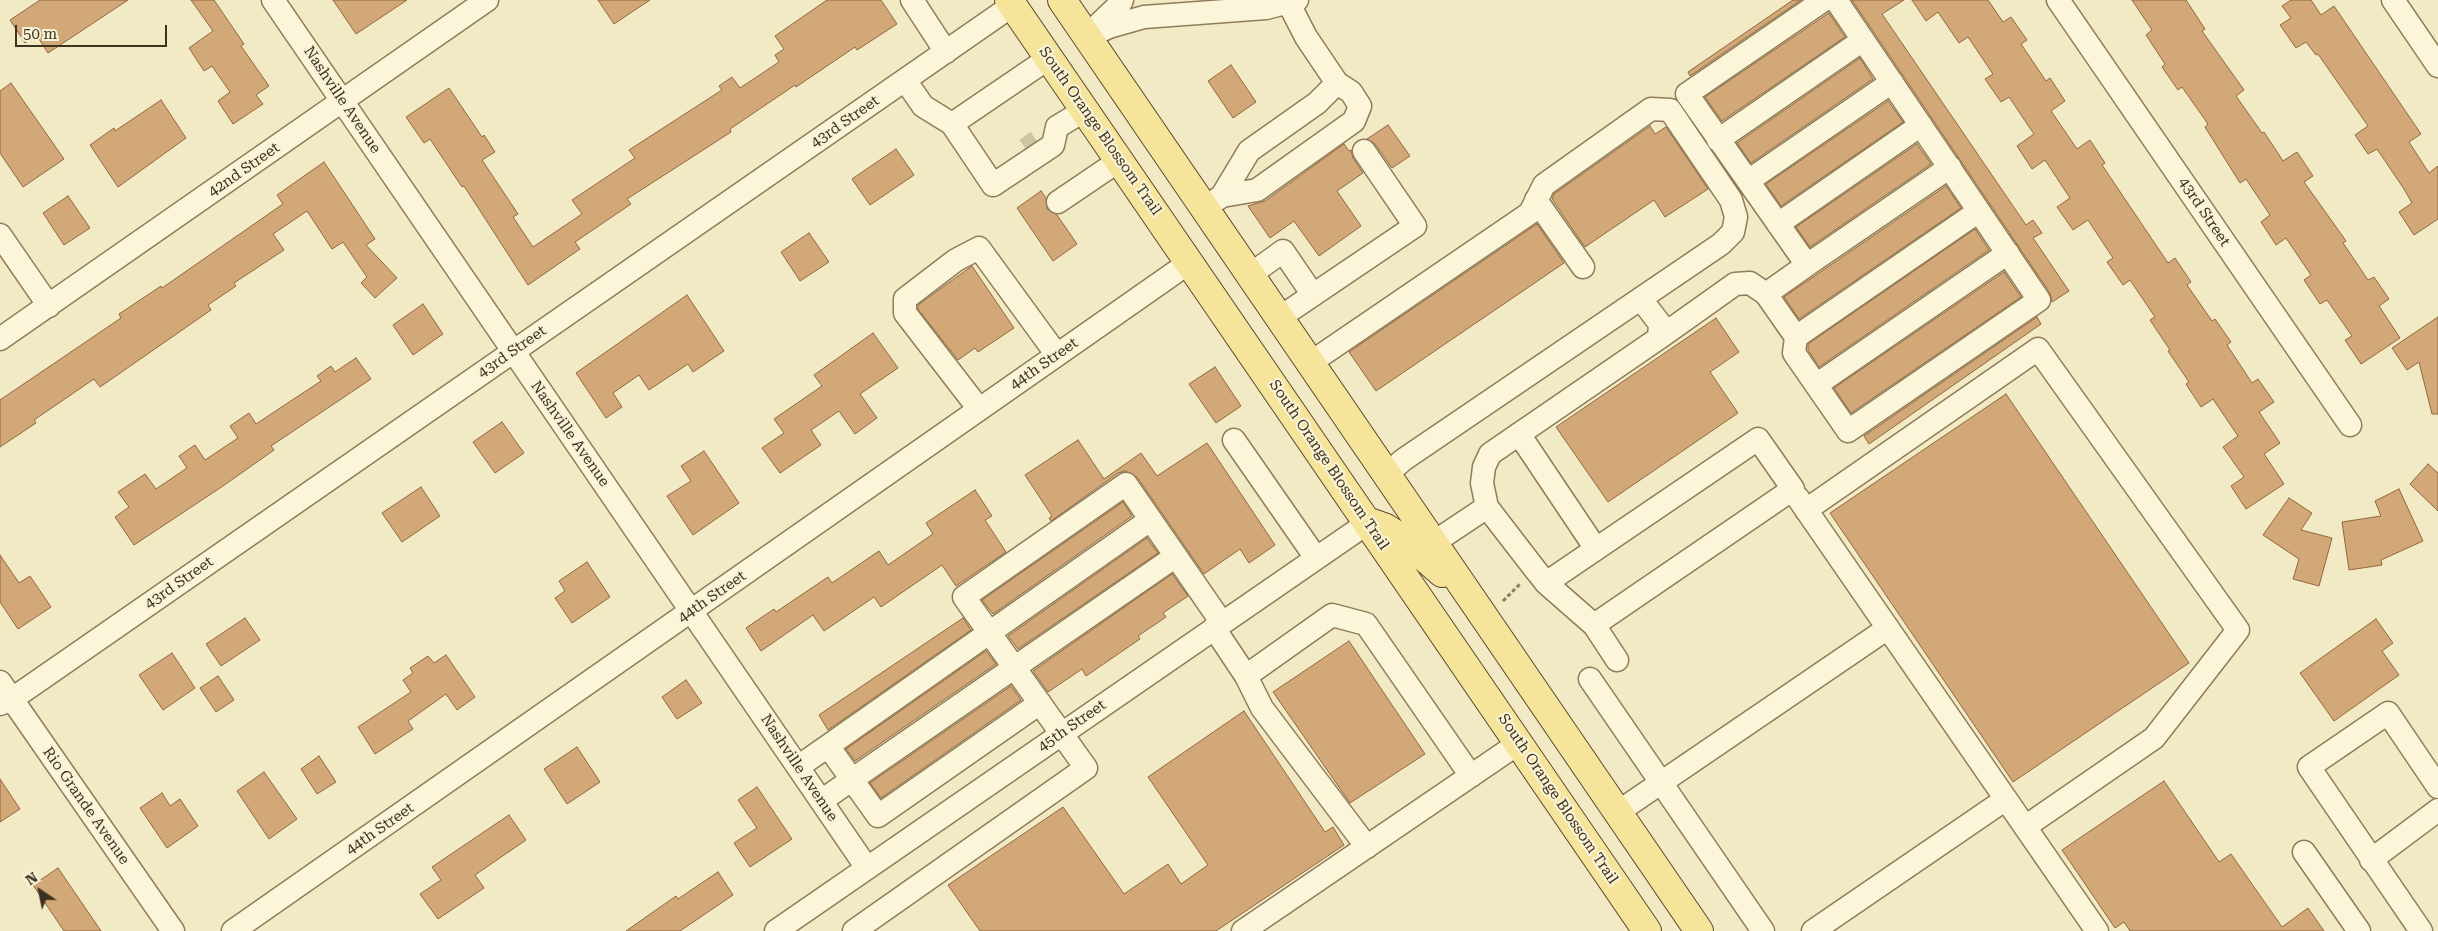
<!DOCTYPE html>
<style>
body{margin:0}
#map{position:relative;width:2438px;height:931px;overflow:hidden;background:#f2e9c5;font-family:"Roboto Serif",serif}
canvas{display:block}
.north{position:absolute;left:15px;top:866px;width:50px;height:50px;-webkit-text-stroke:4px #f8f2d6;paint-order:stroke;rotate:326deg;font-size:14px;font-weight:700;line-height:20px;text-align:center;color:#3e311e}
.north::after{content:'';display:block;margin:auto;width:18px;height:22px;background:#3e311e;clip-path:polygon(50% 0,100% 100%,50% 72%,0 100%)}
.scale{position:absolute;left:15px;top:25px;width:152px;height:22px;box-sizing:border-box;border:2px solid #3e311e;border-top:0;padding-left:6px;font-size:15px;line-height:18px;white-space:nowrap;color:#3e311e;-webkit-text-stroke:4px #f8f2d6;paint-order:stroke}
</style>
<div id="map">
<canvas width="2438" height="931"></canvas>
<div class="north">N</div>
<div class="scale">50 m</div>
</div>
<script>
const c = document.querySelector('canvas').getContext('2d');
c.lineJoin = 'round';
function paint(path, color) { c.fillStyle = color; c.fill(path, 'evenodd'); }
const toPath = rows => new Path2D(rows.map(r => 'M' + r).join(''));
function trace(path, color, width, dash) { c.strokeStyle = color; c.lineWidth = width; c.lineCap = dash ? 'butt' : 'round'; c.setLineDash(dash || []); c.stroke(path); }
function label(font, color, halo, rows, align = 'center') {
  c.font = font + ' "Roboto Serif",serif'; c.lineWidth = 4.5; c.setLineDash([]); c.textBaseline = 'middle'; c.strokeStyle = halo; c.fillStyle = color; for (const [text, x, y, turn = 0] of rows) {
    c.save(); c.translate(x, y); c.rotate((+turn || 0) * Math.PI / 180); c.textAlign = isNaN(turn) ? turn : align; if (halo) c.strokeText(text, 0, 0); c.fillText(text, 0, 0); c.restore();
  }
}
const building = toPath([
 [40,0,128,0,48,53,37,36,25,43,10,20,40,0],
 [191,0,214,0,244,44,241,46,269,86,256,95,263,104,233,124,218,101,230,92,212,66,204,71,189,48,213,31,191,0],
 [333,0,407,0,356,34,333,0],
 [598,0,650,0,614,24,598,0],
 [827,0,881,0,897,24,857,50,855,47,796,87,795,85,730,129,731,132,627,199,631,204,575,242,580,249,528,285,464,186,462,187,430,139,424,143,406,117,449,88,482,137,484,135,495,152,482,160,518,214,513,217,533,247,582,214,572,200,635,158,629,150,722,90,719,86,732,77,740,88,779,62,775,55,784,49,775,36,827,0],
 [1793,0,1801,0,1690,76,1688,72,1793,0],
 [1852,0,1904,0,1882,14,2026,225,2033,220,2042,233,2033,238,2069,291,2052,302,2050,293,1852,0],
 [1912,0,1988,0,2003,22,2011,17,2027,40,2021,44,2046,81,2050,78,2065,101,2051,111,2077,149,2090,140,2105,163,2102,165,2168,263,2175,258,2191,282,2187,285,2212,321,2215,319,2231,342,2227,345,2252,383,2258,379,2274,402,2259,412,2280,443,2264,454,2284,484,2246,509,2231,486,2244,477,2223,447,2238,436,2213,399,2201,407,2186,384,2189,382,2168,351,2170,350,2150,320,2155,317,2130,280,2123,285,2107,262,2113,258,2088,220,2073,230,2057,207,2070,198,2045,160,2032,169,2017,146,2034,134,2009,97,2001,102,1985,79,1993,74,1968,37,1959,43,1938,12,1926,21,1912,0],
 [2132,0,2186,0,2205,29,2202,31,2244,90,2236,96,2262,133,2264,132,2283,161,2297,152,2313,176,2304,182,2346,241,2343,243,2368,280,2374,277,2389,299,2379,306,2400,338,2361,364,2345,340,2352,336,2327,300,2320,304,2304,280,2311,275,2286,238,2276,245,2261,222,2270,215,2246,179,2240,183,2205,127,2208,124,2182,87,2178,90,2162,67,2165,64,2146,35,2152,30,2132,0],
 [2291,0,2311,0,2321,15,2334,6,2421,134,2409,142,2429,173,2438,166,2438,219,2414,235,2399,212,2412,203,2404,189,2377,149,2368,154,2355,135,2368,126,2318,54,2316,55,2306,42,2296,48,2280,25,2291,18,2282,6,2291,0],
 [1829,13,1845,37,1722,121,1705,97,1829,13],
 [1860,58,1873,79,1751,163,1737,143,1860,58],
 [1231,65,1256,102,1233,118,1208,81,1231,65],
 [11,83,64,159,23,187,0,153,0,91,11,83],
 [161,100,186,138,118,187,90,145,114,128,115,131,161,100],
 [1888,101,1903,122,1781,206,1766,184,1888,101],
 [1388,125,1410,156,1392,168,1375,144,1367,139,1388,125],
 [1650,126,1655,134,1666,127,1708,189,1665,217,1654,200,1585,247,1552,199,1554,194,1650,126],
 [1344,144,1349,151,1351,150,1353,158,1363,173,1337,191,1361,226,1319,256,1294,221,1270,238,1248,206,1265,201,1344,144],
 [1917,144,1931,164,1810,247,1796,227,1917,144],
 [896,149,914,175,870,205,852,179,896,149],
 [324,162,375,239,366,245,397,278,375,298,361,283,367,277,343,242,332,249,307,211,273,234,284,250,234,283,236,286,208,305,211,310,100,387,94,379,34,420,36,423,0,447,0,400,121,318,119,314,161,286,162,288,283,204,277,195,324,162],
 [1946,186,1961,208,1799,319,1784,297,1946,186],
 [1041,191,1046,198,1047,209,1057,215,1077,244,1053,261,1017,208,1041,191],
 [68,196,90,228,64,245,43,213,68,196],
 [1537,224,1564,263,1376,391,1349,352,1537,224],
 [1975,229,1989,250,1819,367,1808,350,1808,344,1975,229],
 [809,233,829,262,800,281,781,252,809,233],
 [972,266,1014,328,978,352,975,348,958,360,918,309,918,305,972,266],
 [2004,272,2021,297,1851,413,1834,388,2004,272],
 [687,295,724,351,693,372,688,364,649,390,639,375,613,393,622,407,606,418,576,373,687,295],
 [423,304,443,334,413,355,393,325,423,304],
 [2037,317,2041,324,1869,444,1864,436,2037,317],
 [2438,317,2438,414,2432,414,2419,362,2407,370,2392,348,2438,317],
 [1716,318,1739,352,1710,372,1738,413,1608,502,1556,427,1716,318],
 [873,333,898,368,860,394,877,418,855,434,839,411,811,430,821,445,780,473,762,448,784,433,774,419,822,386,814,375,873,333],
 [356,358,371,379,271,446,274,450,223,486,134,545,115,517,129,507,118,492,145,474,156,489,187,468,179,456,195,445,205,460,238,438,230,426,249,413,256,424,321,381,317,376,331,366,335,372,356,358],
 [1215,367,1241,406,1216,423,1189,384,1215,367],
 [2006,394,2189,663,2013,782,1830,513,2006,394],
 [502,422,524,453,495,473,473,442,502,422],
 [1078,440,1104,479,1141,453,1157,476,1207,443,1275,545,1249,563,1240,549,1204,574,1137,477,1125,471,1118,473,1051,521,1049,518,1052,516,1025,475,1078,440],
 [704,451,739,503,693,535,667,496,691,481,681,466,704,451],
 [2428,464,2438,473,2438,511,2410,484,2428,464],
 [421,487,440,516,402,542,382,513,421,487],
 [2399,489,2423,541,2381,560,2382,565,2349,570,2342,522,2381,516,2375,501,2399,489],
 [975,490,992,516,985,520,1006,552,956,586,942,565,881,607,874,597,824,631,813,615,761,651,746,628,774,609,776,612,828,577,832,583,879,551,888,565,933,534,926,523,975,490],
 [2289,498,2312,513,2301,530,2332,538,2319,586,2293,579,2299,559,2263,535,2289,498],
 [1123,502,1132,516,993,614,982,600,1123,502],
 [1147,538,1158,553,1018,649,1008,636,1147,538],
 [0,555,19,583,30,576,51,607,18,629,0,602,0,555],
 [587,562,610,597,572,623,555,598,565,591,559,581,587,562],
 [1172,574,1188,596,1163,613,1166,617,1138,636,1140,639,1086,676,1082,669,1048,692,1033,671,1172,574],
 [245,618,260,640,221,666,206,644,245,618],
 [963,618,971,630,828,730,819,715,963,618],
 [2376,619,2393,643,2382,651,2399,675,2334,721,2300,673,2376,619],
 [1349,641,1425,754,1350,803,1273,692,1349,641],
 [986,651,996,664,855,761,846,749,986,651],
 [172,653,195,688,163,710,139,675,172,653],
 [446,655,475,697,457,710,446,694,408,721,413,729,375,754,358,727,411,692,403,680,413,673,410,668,428,656,434,663,446,655],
 [218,676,234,700,216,712,200,688,218,676],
 [686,680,702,703,677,719,662,697,686,680],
 [1011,686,1021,700,881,798,870,783,1011,686],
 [1244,711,1325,832,1333,827,1344,845,1216,931,980,931,948,885,1063,807,1124,894,1168,864,1181,884,1208,865,1148,777,1244,711],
 [577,747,600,782,567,804,544,769,577,747],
 [319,756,336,782,317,794,301,769,319,756],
 [264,772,297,819,269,839,237,791,264,772],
 [0,779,20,809,0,822,0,779],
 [2164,781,2219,862,2231,854,2282,927,2308,908,2324,931,2130,931,2124,922,2115,928,2062,850,2164,781],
 [757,787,792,839,750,867,734,843,757,828,738,800,757,787],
 [162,793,170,806,180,799,198,826,167,848,140,808,162,793],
 [509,815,526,840,475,875,484,888,438,919,420,894,441,880,432,867,509,815],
 [58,868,101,931,64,931,33,885,58,868],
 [718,872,733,895,680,931,626,931,676,896,678,899,718,872]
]);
paint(building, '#d3a879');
trace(building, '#90673d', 1);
trace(toPath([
 [1026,149,1037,141]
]), '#cec4a4', 22, [22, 11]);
const minor = toPath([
 [273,0,867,868],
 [912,0,946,52],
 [2058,0,2350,425],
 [2393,0,2438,66],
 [1288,2,1306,37,1337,83],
 [1094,29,1120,4,1122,0],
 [1087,37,1109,27,1144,17,1266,8,1297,0],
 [905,80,923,106,952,124,993,185,1053,145,1057,127,1085,110],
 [952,124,1049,58],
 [1718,140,1863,40],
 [1748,181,1892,82],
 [1536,200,1583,267],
 [1058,202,1120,160],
 [1204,208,1222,196,1249,151,1317,103,1337,83,1351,92,1360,106,1354,121,1257,190,1222,196],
 [1778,224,1921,125],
 [0,235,49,306],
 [1807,265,1950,167],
 [1250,275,1283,251,1313,295],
 [1766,294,1807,265,1687,94,1824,0],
 [1279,318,1415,226,1364,151],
 [1796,337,1979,211],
 [1659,338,1735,284,1750,283,1766,294,1796,337,1794,353,1848,431,2039,300,1836,0],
 [0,339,487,0],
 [1310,363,1530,213,1544,185,1651,109,1670,110,1731,200,1736,217,1733,232,1721,244,1403,460,1386,475],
 [1816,385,2008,253],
 [979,409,905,313,905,299,956,260,979,248,1057,355],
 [1519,434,1596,549],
 [1234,440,1316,558],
 [1798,498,2097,931],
 [1806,510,2038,349,2238,630,2154,738,2025,827],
 [1433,543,1487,507],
 [1546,583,1758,439,1793,489,1594,625,1546,583,1534,568,1487,507,1482,483,1484,467,1490,454,1659,338,1660,324,1641,299],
 [1594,625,1617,660],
 [1214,628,1246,676,1262,708,1367,847],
 [1246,676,1332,615,1366,624,1471,776],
 [1590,679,1763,931],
 [0,682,173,931],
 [0,704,12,699,41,679,1013,5],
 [828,746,878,816,1040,703],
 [798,767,1150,520],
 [821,801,1176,556],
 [1618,812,1888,628],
 [2304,852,2359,931],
 [2371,860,2438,810],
 [233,931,1190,262],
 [776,931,1369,522],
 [854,931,1086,768,964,597,1126,484,1222,623],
 [1243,931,1519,743],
 [1813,931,2006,799],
 [2421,931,2309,767,2388,713,2438,787]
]);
const major = toPath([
 [1009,0,1647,931],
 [1062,0,1699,931],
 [1372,523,1386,528,1403,539,1442,573]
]);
trace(minor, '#8f7c59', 25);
trace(major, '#5d492e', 30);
trace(toPath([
 [1503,601,1520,584]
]), '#8f7c59', 3, [4, 2.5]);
trace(minor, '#fbf5da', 22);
trace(major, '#f7e49b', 28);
label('15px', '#3e311e', '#f8f2d6', [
 ["Nashville Avenue",342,100,56],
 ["43rd Street",845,122,-35],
 ["South Orange Blossom Trail",1100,131,55],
 ["42nd Street",244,170,-35],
 ["43rd Street",2204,212,56],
 ["43rd Street",512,352,-35],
 ["44th Street",1044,364,-35],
 ["Nashville Avenue",570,434,55],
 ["South Orange Blossom Trail",1329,465,56],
 ["43rd Street",179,583,-35],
 ["44th Street",712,597,-35],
 ["45th Street",1072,726,-35],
 ["Nashville Avenue",799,768,56],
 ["South Orange Blossom Trail",1558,799,56],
 ["Rio Grande Avenue",86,806,55],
 ["44th Street",380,829,-35]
]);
</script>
